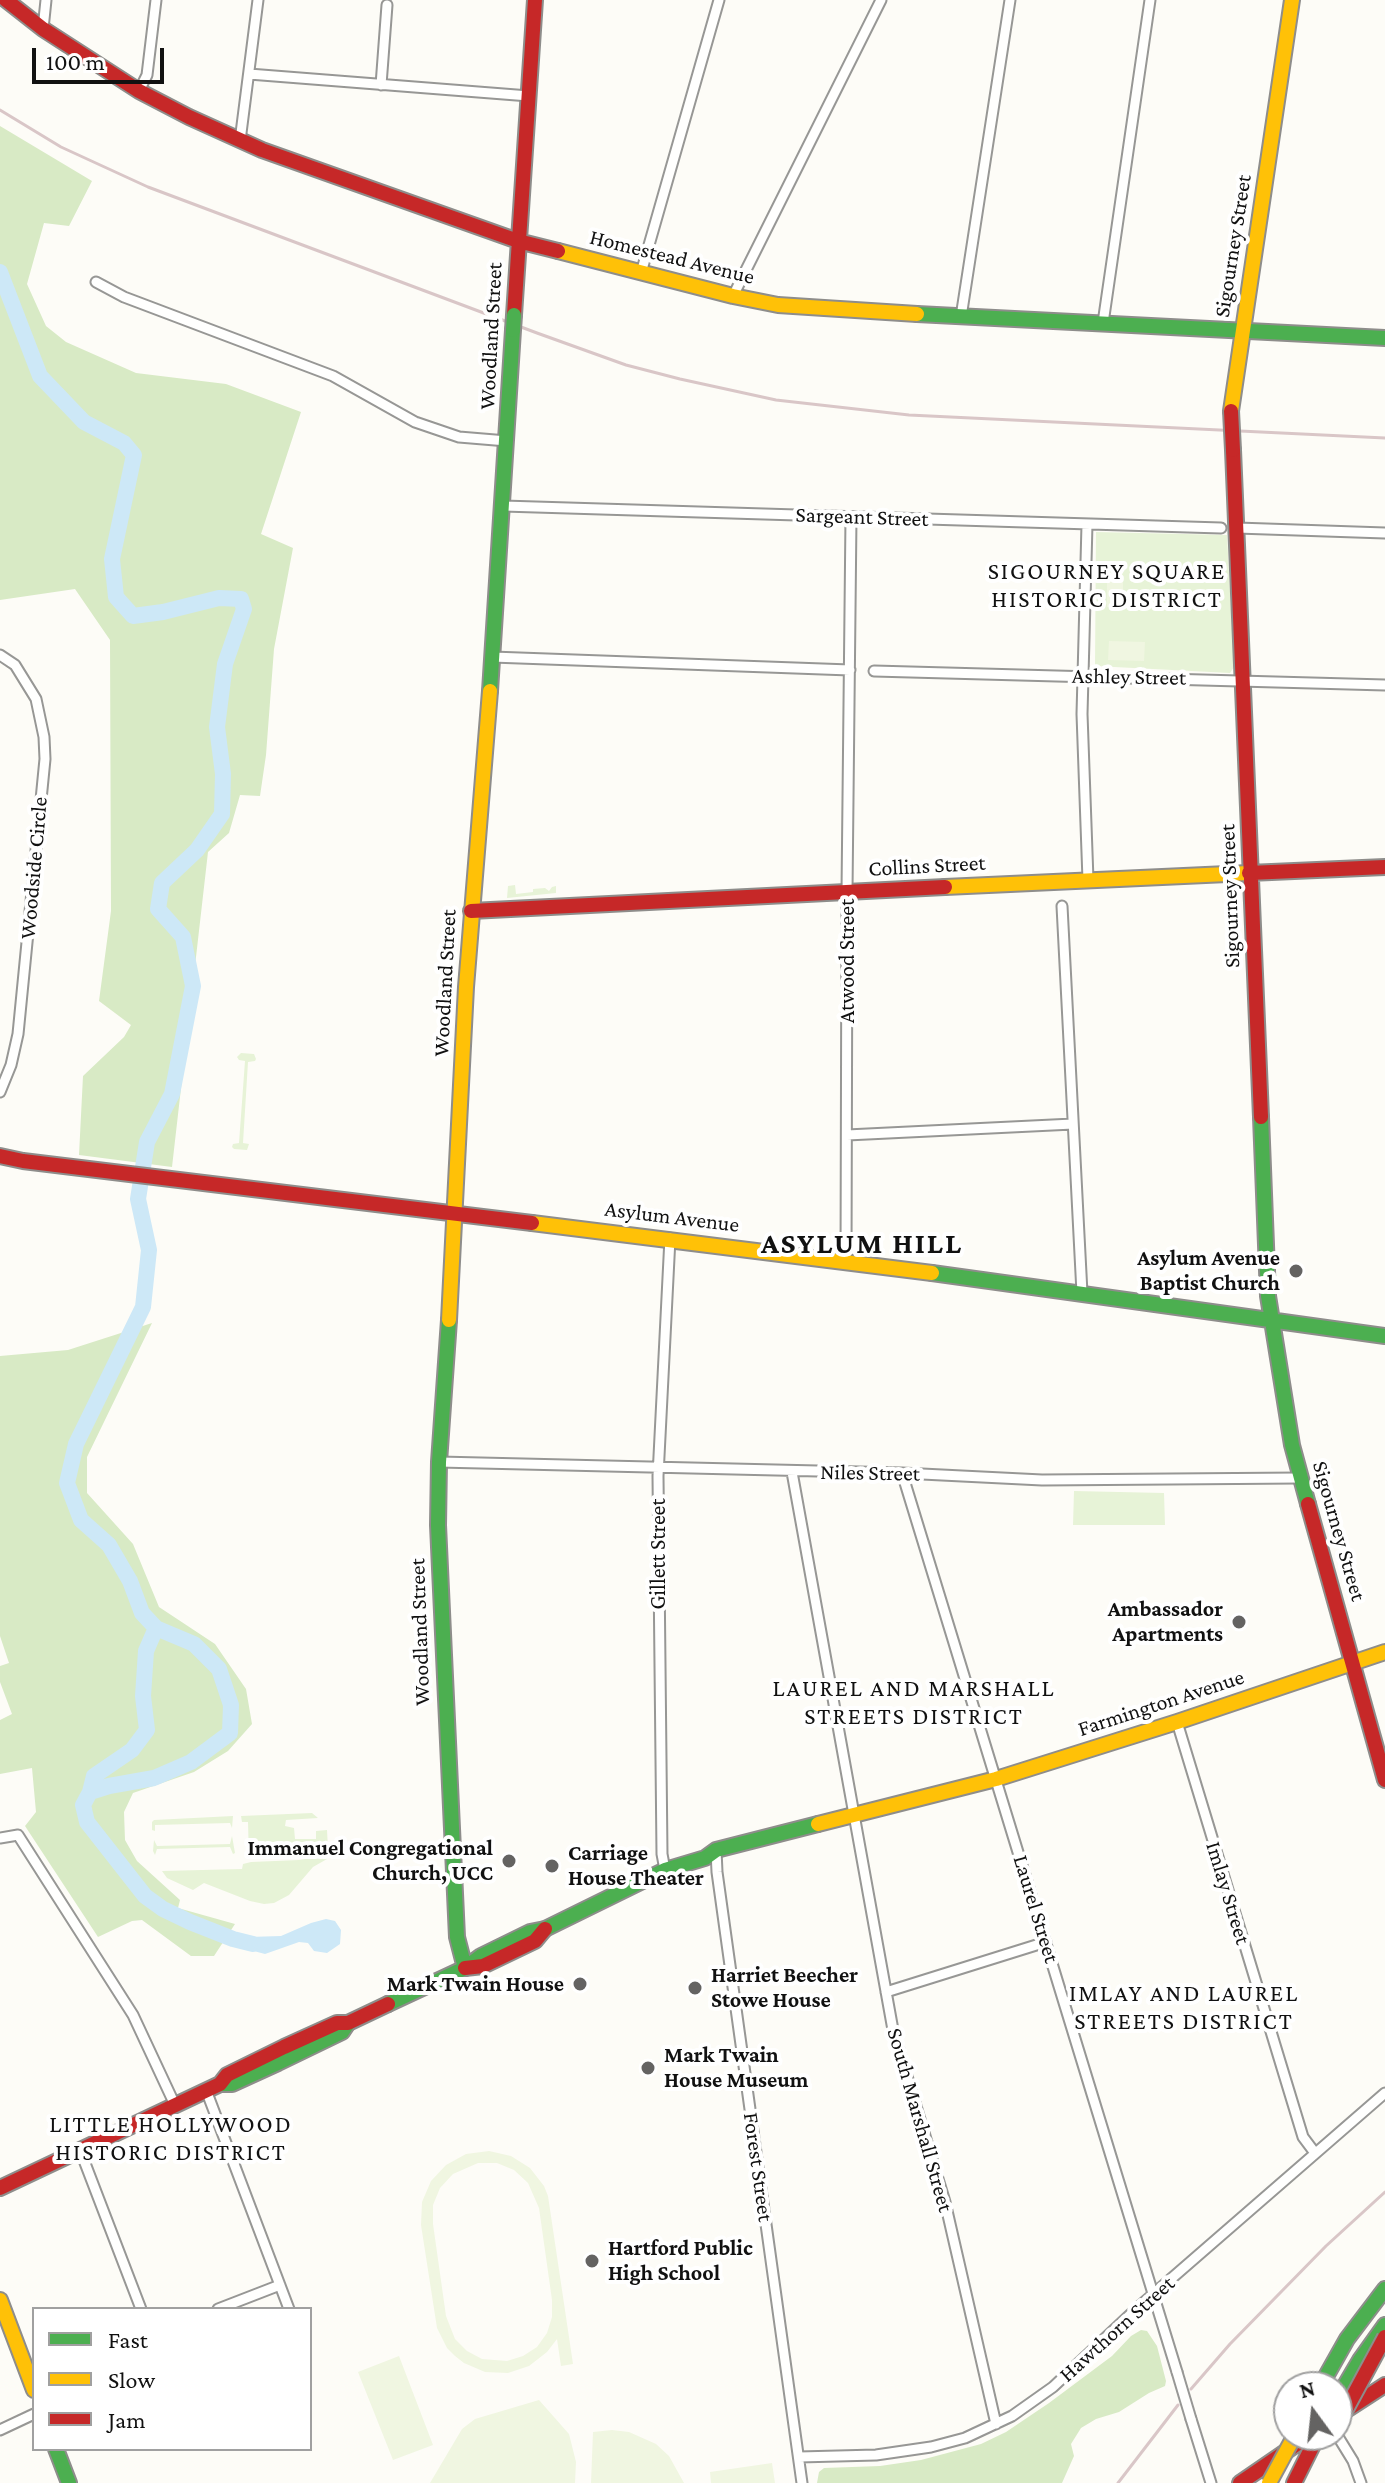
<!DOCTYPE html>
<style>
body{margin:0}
#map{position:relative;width:1385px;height:2483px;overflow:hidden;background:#fdfcf7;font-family:"Crimson Pro",serif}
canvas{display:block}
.legend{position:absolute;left:32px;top:2307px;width:280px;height:144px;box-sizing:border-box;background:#fff;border:2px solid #a0a0a0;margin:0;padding:10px 14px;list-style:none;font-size:24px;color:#111}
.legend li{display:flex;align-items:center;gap:16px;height:40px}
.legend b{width:40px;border:2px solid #a0a0a0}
.north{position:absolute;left:1273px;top:2371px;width:80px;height:80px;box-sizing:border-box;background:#fff;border:2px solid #a0a0a0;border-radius:50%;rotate:345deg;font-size:22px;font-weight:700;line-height:32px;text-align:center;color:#111}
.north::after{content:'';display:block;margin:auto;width:28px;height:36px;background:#646362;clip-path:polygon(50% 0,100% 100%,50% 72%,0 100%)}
.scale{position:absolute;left:32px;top:48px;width:132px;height:36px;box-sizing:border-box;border:4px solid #111;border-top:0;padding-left:10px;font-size:24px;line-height:28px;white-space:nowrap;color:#111;-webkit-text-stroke:6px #fff;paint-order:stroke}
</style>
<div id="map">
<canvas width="1385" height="2483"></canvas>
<ul class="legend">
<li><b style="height:10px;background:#4caf50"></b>Fast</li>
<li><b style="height:10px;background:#ffc107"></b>Slow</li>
<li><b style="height:10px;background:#c62828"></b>Jam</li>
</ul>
<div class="north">N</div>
<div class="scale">100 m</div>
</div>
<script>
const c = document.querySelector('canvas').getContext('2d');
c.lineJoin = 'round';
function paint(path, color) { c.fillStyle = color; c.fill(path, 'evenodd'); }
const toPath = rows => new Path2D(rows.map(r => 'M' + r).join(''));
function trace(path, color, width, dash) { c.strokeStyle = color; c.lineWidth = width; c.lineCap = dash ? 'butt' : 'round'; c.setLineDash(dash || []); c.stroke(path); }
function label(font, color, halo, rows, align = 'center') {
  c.font = font + ' "Crimson Pro",serif'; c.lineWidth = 8; c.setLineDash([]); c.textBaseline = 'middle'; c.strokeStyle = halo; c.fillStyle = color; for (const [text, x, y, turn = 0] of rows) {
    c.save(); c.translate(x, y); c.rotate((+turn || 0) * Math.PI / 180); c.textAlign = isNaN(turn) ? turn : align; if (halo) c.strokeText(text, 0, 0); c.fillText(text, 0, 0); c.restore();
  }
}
paint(toPath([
 [1096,532,1227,535,1234,667,1230,673,1095,666],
 [515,885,516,894,533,892,533,889,545,888,549,891,552,887,556,886,556,893,507,898,508,886],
 [241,1053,254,1054,256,1059,255,1061,248,1062,243,1143,249,1144,247,1150,234,1149,232,1147,233,1144,239,1143,245,1061,239,1060,237,1057],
 [1074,1491,1164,1493,1165,1525,1073,1525],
 [312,1813,318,1818,286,1820,285,1826,294,1828,295,1839,316,1839,316,1831,327,1830,328,1849,325,1853,304,1857,249,1859,248,1822,242,1822,241,1816],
 [233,1816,232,1828,230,1823,155,1825,155,1831,152,1830,152,1822,154,1820],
 [232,1836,235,1853,233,1854,230,1847,157,1849,155,1855,153,1851,154,1840,157,1846,230,1844],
 [324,1856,327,1859,313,1867,289,1895,274,1903,264,1904,250,1901,204,1883,193,1890,167,1878,162,1871,242,1869,243,1864,251,1862,299,1860]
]), '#e7f3d7');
paint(toPath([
 [0,126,92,181,69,226,44,223,27,284,46,326,66,342,136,373,226,384,301,412,261,534,293,548,274,649,266,755,260,796,240,795,229,833,208,852,172,1167,79,1155,83,1076,124,1037,131,1025,99,1001,111,911,110,640,75,589,0,600],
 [152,1323,87,1457,87,1493,133,1544,159,1607,215,1644,246,1689,252,1724,228,1751,194,1772,133,1793,124,1812,125,1840,137,1861,180,1900,178,1908,235,1924,214,1956,191,1956,142,1920,132,1921,98,1937,25,1826,36,1812,32,1768,0,1774,0,1720,12,1714,0,1682,0,1666,9,1663,0,1636,0,1356,68,1350],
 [1141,2330,1147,2331,1157,2346,1166,2381,1165,2386,1149,2393,1119,2412,1096,2419,1081,2428,1071,2444,1074,2456,1062,2483,817,2483,819,2472,824,2468,880,2466,921,2460,981,2444,1006,2432,1049,2403,1112,2356,1131,2336]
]), '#d8eac5');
paint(toPath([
 [1107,578,1123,578,1123,607,1107,607],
 [1109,641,1145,642,1144,661,1108,660],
 [489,2151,511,2156,530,2168,544,2186,548,2196,573,2364,561,2366,557,2339,547,2352,529,2366,508,2373,485,2372,464,2363,455,2356,447,2348,437,2328,421,2225,422,2202,431,2181,446,2165,466,2154],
 [478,2163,497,2163,514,2170,528,2183,539,2208,552,2300,552,2317,547,2333,537,2347,523,2356,507,2361,482,2359,467,2351,455,2339,446,2316,433,2224,433,2205,440,2188,453,2174],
 [399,2356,433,2445,393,2460,358,2372],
 [539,2400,569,2434,576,2462,575,2483,430,2483,462,2429,475,2419],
 [612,2430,629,2432,656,2444,669,2456,684,2483,591,2483,593,2432],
 [772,2463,775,2483,711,2483,710,2472]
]), '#f0f6e1');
paint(toPath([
 [326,1919,335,1921,341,1930,340,1944,327,1953,314,1951,308,1943,299,1942,265,1954,231,1945,238,1934,248,1937,281,1936,311,1923]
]), '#cde8f7');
trace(toPath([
 [0,272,40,376,84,422,124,443,134,455,112,559,116,597,133,616,163,612,219,598,241,599,244,609,225,664,217,727,223,774,222,814,197,850,162,883,158,909,183,937,193,986,172,1094,147,1142,138,1199,149,1250,143,1307,76,1444,67,1483,81,1520,109,1545,130,1581,142,1613,156,1628,194,1644,219,1669,231,1705,230,1733,191,1762,154,1778,109,1786,90,1792,83,1805,87,1822,145,1896,163,1909,190,1922,233,1939,253,1944],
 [90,1792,94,1776,132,1750,147,1730,143,1696,146,1651,156,1628]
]), '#cde8f7', 16);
const street = toPath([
 [43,29,46,0],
 [249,74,529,96],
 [381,85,387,5],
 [139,91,147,75,156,0],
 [240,141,258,0],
 [641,273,719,0],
 [96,282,124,297,333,376,415,422,459,437,507,441],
 [733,296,881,0],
 [961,317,1010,0],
 [1103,323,1150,0],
 [503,506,1221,528],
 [1087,524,1082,714,1088,880],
 [1237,528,1385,533],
 [0,655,15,665,36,699,44,737,45,759,18,1034,11,1065,0,1092],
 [492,657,850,670],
 [874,671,1385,685],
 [1062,906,1082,1293],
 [847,1135,1073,1124],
 [846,1261,847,892,851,517],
 [439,1462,902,1473,1042,1480,1300,1478],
 [792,1472,893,2030,945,2202,996,2424],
 [902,1473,1177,2372],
 [1177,1722,1303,2137,1315,2153],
 [0,1838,18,1835,133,2015,175,2105],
 [716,1850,717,1872,802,2483],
 [665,1870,662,1854,658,1476,670,1238],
 [886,1992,1046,1942],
 [206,2090,289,2309],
 [80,2150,141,2309],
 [218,2309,280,2285],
 [1191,2419,1211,2483],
 [0,2430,34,2414],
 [1337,2435,1353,2461,1361,2483],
 [799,2457,876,2455,931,2447,965,2438,1012,2416,1053,2387,1134,2311,1385,2093]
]);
const fast = toPath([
 [917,314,1385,338],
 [490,691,513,330],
 [1261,1117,1268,1296,1292,1445,1308,1504],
 [932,1273,1385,1336],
 [449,1320,439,1462,438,1525,457,1937,465,1968],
 [388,2004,465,1968,481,1956,530,1932,545,1929,665,1870,705,1858,716,1850,818,1824],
 [220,2084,232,2084,278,2063,342,2032,348,2023],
 [1320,2387,1347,2339,1385,2289],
 [1337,2399,1360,2360,1385,2325],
 [56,2449,69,2483]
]);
const slow = toPath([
 [558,251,733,296,778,305,917,314],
 [1231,411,1292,0],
 [945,887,1249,873],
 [532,1223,932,1273],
 [449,1320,466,987,490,691],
 [818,1824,996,1779,1177,1722,1385,1652],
 [0,2300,34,2390]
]);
const jam = toPath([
 [6,0,43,29,139,91,189,117,262,150,518,241,558,251],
 [514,315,535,0],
 [1233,450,1261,1117],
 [1249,873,1385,867],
 [471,911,945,887],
 [0,1156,23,1161,532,1223],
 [1308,1504,1385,1780],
 [465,1968,483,1966,535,1941,545,1929],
 [0,2188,220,2084,227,2075,284,2047,337,2023,348,2023,388,2004],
 [1345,2411,1385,2385],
 [1240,2483,1310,2435],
 [1294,2483,1318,2435]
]);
trace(street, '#979795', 13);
trace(fast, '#8e8d8b', 18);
trace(slow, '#8e8d8b', 18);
trace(jam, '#8e8d8b', 18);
trace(street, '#fffffe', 9);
trace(fast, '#4caf50', 14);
trace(slow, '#ffc107', 14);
trace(jam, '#c62828', 14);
trace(toPath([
 [0,110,61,147,148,187,537,333,626,365,680,379,776,400,909,415,1385,438],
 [1191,2389,1230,2344,1326,2246,1385,2192],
 [1118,2483,1178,2405]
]), '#d9c6c7', 3);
const streetBridge = toPath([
 [1177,2372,1191,2419]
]);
const fastBridge = toPath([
 [513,330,514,315]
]);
const slowBridge = toPath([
 [1269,2483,1295,2435]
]);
const jamBridge = toPath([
 [1231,411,1233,450],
 [1337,2426,1385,2337]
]);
trace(streetBridge, '#979795', 13, []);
trace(fastBridge, '#8e8d8b', 18, []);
trace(slowBridge, '#8e8d8b', 18, []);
trace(jamBridge, '#8e8d8b', 18, []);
trace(streetBridge, '#fffffe', 9);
trace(fastBridge, '#4caf50', 14);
trace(slowBridge, '#ffc107', 14);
trace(jamBridge, '#c62828', 14);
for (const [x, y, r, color] of [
 [1296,1271,8,"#646362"],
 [1239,1622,8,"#646362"],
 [509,1861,8,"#646362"],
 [552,1866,8,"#646362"],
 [580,1984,8,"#646362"],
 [695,1988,8,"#646362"],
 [648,2068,8,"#646362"],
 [592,2261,8,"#646362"]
]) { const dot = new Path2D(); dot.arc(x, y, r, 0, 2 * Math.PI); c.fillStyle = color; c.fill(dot); trace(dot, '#fff', 3); }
label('22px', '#111', '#fff', [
 ["Sigourney Street",1233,246,-81],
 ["Homestead Avenue",672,257,14],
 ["Woodland Street",491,336,-87],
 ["Sargeant Street",862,517,2],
 ["Ashley Street",1129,677,1],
 ["Collins Street",927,866,-3],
 ["Woodside Circle",34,868,-85],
 ["Sigourney Street",1230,896,-92],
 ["Atwood Street",847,961,-90],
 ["Woodland Street",445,983,-87],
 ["Asylum Avenue",672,1217,7],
 ["Niles Street",870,1473,1],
 ["Sigourney Street",1339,1531,74],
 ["Gillett Street",658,1554,-90],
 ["Woodland Street",420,1632,-92],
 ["Farmington Avenue",1161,1703,-18],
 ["Imlay Street",1228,1893,73],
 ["Laurel Street",1036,1909,73],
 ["South Marshall Street",920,2120,74],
 ["Forest Street",758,2167,82],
 ["Hawthorn Street",1117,2329,-42]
]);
label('bold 22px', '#111', '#fff', [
 ["Asylum Avenue",1280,1258],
 ["Baptist Church",1280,1283],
 ["Ambassador",1223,1609],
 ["Apartments",1223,1634],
 ["Immanuel Congregational",493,1848],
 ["Church, UCC",493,1873],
 ["Carriage",568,1853,"left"],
 ["House Theater",568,1878,"left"],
 ["Harriet Beecher",711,1975,"left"],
 ["Stowe House",711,2000,"left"],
 ["Mark Twain House",564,1984],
 ["Mark Twain",664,2055,"left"],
 ["House Museum",664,2080,"left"],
 ["Hartford Public",608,2248,"left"],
 ["High School",608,2273,"left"]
], 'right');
c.letterSpacing = '2px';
label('24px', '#111', '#fff', [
 ["SIGOURNEY SQUARE",1107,572],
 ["HISTORIC DISTRICT",1107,600],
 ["LAUREL AND MARSHALL",914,1689],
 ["STREETS DISTRICT",914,1717],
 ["IMLAY AND LAUREL",1184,1994],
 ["STREETS DISTRICT",1184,2022],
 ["LITTLE HOLLYWOOD",171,2125],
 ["HISTORIC DISTRICT",171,2153]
]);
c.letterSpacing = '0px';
c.letterSpacing = '2px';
label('bold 30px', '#111', '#fff', [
 ["ASYLUM HILL",862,1244]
]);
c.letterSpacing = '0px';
</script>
